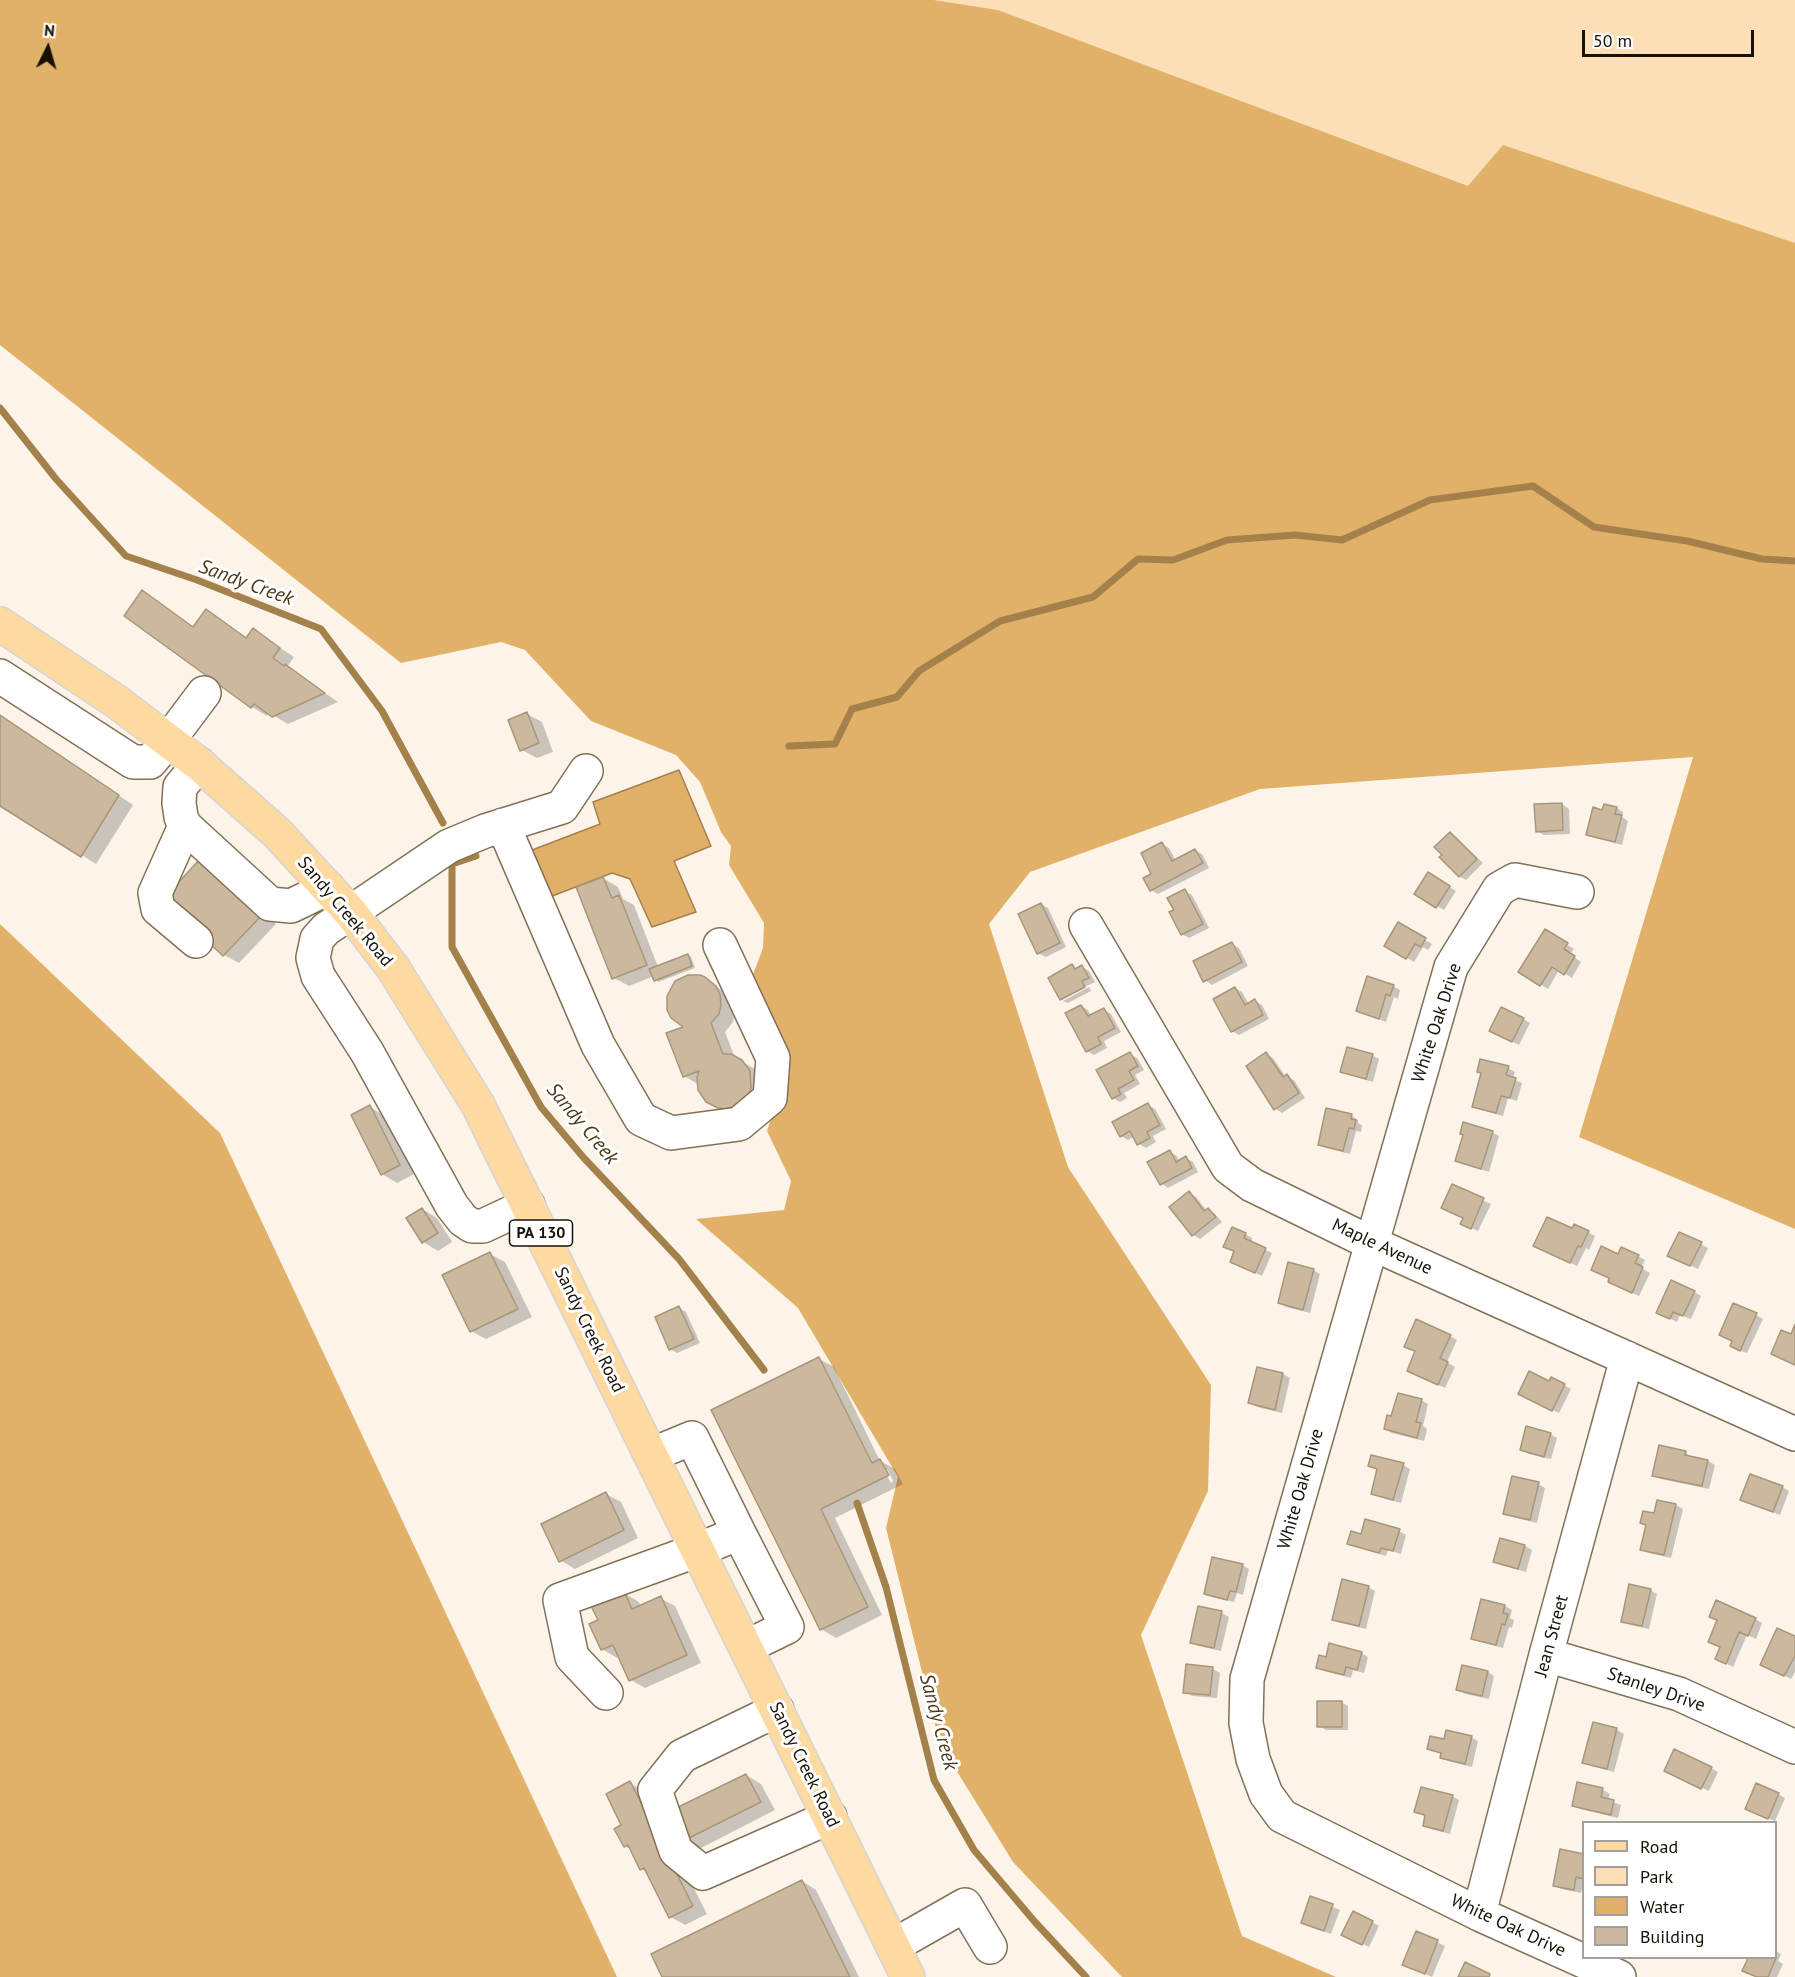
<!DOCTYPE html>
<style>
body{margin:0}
#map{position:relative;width:1795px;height:1977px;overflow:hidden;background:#fdf4e9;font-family:"PT Sans",sans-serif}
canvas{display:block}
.legend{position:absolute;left:1582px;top:1821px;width:195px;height:138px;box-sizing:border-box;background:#fff;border:2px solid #a2a09c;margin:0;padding:8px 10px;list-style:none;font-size:18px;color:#171107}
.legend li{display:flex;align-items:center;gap:12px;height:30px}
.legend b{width:30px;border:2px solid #a2a09c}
.north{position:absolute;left:18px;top:18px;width:60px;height:60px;-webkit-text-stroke:4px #fff;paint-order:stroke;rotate:5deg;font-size:16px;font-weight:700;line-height:24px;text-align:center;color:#171107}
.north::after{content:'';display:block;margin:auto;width:21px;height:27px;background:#171107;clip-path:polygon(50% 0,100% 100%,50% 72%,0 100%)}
.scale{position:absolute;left:1582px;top:30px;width:172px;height:27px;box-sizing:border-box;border:3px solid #171107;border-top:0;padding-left:8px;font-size:18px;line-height:21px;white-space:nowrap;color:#171107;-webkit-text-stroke:4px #fff;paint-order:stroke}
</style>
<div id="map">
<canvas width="1795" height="1977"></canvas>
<ul class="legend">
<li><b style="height:8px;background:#fedaa1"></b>Road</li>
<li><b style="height:16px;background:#fcdfb7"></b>Park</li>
<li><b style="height:16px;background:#e1b068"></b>Water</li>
<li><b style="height:16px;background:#ccb99d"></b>Building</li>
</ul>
<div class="north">N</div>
<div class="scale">50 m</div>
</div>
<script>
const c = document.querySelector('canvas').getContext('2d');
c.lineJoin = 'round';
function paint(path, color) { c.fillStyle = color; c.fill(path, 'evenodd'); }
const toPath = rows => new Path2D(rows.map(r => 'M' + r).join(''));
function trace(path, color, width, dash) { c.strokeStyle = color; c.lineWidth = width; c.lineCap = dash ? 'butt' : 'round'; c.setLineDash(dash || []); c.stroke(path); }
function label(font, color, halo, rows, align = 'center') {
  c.font = font + ' "PT Sans",sans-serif'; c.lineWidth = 6; c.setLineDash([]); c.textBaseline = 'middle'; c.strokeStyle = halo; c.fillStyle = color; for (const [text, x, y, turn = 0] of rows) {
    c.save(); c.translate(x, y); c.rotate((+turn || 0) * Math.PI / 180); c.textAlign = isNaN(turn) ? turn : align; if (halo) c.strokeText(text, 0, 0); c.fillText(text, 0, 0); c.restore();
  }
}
paint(toPath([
 [934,0,1795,0,1795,243,1748,229,1468,187,998,10]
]), '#fcdfb7');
paint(toPath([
 [0,0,934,0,998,10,1468,186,1503,145,1795,243,1795,1229,1579,1137,1693,757,1260,789,1030,872,989,924,1068,1167,1211,1385,1208,1491,1141,1635,1242,1936,1336,1977,1122,1977,1013,1862,940,1744,886,1528,898,1477,798,1308,696,1219,784,1210,791,1181,767,1131,779,1094,752,977,763,948,764,923,729,865,731,846,721,832,700,782,676,755,591,721,525,650,501,642,401,663,0,345],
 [0,924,220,1133,617,1977,0,1977]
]), '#e2b169');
const water = toPath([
 [679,770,711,846,674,861,696,912,652,927,630,879,612,873,547,898,527,852,600,824,593,802,679,770]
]);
paint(water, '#e1b068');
trace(water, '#a4804b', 1.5);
paint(toPath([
 [142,592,194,628,206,611,247,638,253,630,294,657,287,667,338,702,288,724,269,713,267,716,252,707,126,615],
 [527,714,542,722,553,752,537,758,522,750],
 [0,715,133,805,96,864,0,804],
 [1562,804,1569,809,1570,834,1544,835,1537,831],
 [1617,808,1623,812,1622,817,1628,821,1622,845,1595,838,1588,834,1604,811],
 [1450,834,1457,838,1483,863,1466,880,1459,876,1444,855],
 [1162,844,1169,848,1176,861,1195,850,1202,854,1209,868,1158,894,1151,890],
 [216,869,276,924,239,963,224,955],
 [1428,874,1456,891,1444,910,1416,894],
 [603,878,618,887,623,899,634,905,658,967,688,955,691,957,695,968,658,982,654,976,629,986,614,978],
 [1185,891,1192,895,1209,928,1189,938,1182,934,1176,911],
 [1041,904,1048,908,1066,947,1046,957,1038,953],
 [1398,924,1432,944,1428,950,1423,947,1414,962,1386,946],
 [1546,931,1574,949,1570,954,1581,962,1572,978,1559,970,1548,989,1520,972],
 [1231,944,1239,948,1248,966,1212,985,1205,980],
 [1072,966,1077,969,1082,967,1089,971,1095,982,1063,997,1063,1000,1061,999],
 [704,979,731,996,735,1009,733,1022,725,1032,735,1058,757,1070,765,1081,729,1114,714,1105,698,1084,684,1076,686,1028],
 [1393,986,1400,990,1398,999,1394,997,1386,1022,1357,1011],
 [1089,987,1091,991,1068,1003,1063,1001],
 [1235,988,1242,992,1249,1004,1255,1001,1262,1005,1269,1019,1239,1035,1232,1031],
 [1081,1006,1088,1010,1091,1016,1104,1010,1111,1014,1121,1032,1104,1041,1107,1048,1094,1055,1087,1051],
 [1523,1019,1530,1023,1519,1045,1498,1034],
 [1130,1054,1137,1058,1144,1070,1135,1075,1140,1084,1124,1093,1127,1098,1120,1102,1113,1098],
 [1266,1054,1273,1058,1286,1077,1294,1080,1305,1098,1282,1113,1275,1108],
 [1372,1055,1379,1059,1373,1082,1349,1075,1342,1071],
 [1508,1068,1515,1072,1513,1079,1522,1083,1517,1101,1508,1098,1503,1116,1481,1110,1474,1106,1482,1074,1478,1072],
 [1148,1105,1155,1109,1166,1129,1153,1136,1156,1142,1146,1148,1139,1144,1135,1136,1128,1140,1121,1136],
 [370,1107,385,1116,414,1174,397,1183,382,1174],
 [1352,1116,1358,1120,1358,1123,1362,1125,1361,1132,1356,1131,1350,1154,1326,1148,1319,1144],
 [1492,1132,1499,1136,1489,1172,1464,1164,1457,1160],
 [1170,1152,1177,1156,1179,1161,1186,1158,1193,1162,1198,1172,1168,1188,1161,1183],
 [1452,1186,1491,1204,1478,1231,1469,1227],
 [1189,1193,1196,1197,1207,1211,1208,1210,1215,1214,1222,1222,1200,1239,1193,1235],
 [422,1209,437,1218,452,1242,438,1251,423,1242,408,1219],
 [1575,1226,1595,1236,1589,1250,1586,1248,1577,1266,1542,1249,1573,1230],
 [1245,1234,1252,1238,1251,1243,1272,1253,1262,1276,1232,1262],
 [1701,1244,1708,1248,1698,1269,1676,1259],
 [490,1254,505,1262,532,1317,486,1339,471,1331],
 [1619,1256,1638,1256,1645,1260,1641,1268,1650,1273,1639,1296,1617,1286,1611,1279],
 [1313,1270,1320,1274,1310,1313,1286,1307,1279,1303],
 [1694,1292,1701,1296,1691,1319,1680,1315,1677,1322,1665,1316],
 [679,1308,686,1312,700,1343,677,1353,670,1349],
 [1756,1315,1763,1319,1747,1353,1738,1350],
 [1450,1336,1457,1340,1447,1362,1455,1367,1445,1388,1415,1374],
 [819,1359,834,1367,880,1461,895,1469,903,1484,835,1518,882,1615,836,1638,821,1629],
 [884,1470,888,1470,893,1481,891,1483],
 [1258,1369,1283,1374,1290,1378,1282,1413,1257,1407,1250,1403],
 [1550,1383,1564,1385,1571,1389,1559,1413,1526,1398],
 [1421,1400,1428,1404,1423,1426,1427,1429,1424,1441,1392,1433,1385,1429,1392,1418],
 [1550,1434,1557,1438,1551,1459,1529,1454,1522,1450],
 [1685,1452,1692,1458,1708,1461,1715,1465,1709,1489,1661,1479,1654,1475],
 [1370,1465,1403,1465,1410,1469,1401,1503,1379,1497,1372,1493,1379,1470],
 [1538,1484,1545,1488,1537,1523,1512,1517,1505,1513],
 [1782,1487,1789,1491,1780,1515,1749,1503],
 [606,1494,621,1502,638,1538,575,1569,560,1560],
 [1676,1505,1683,1509,1671,1558,1649,1553,1642,1549,1647,1526,1655,1515],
 [1399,1531,1406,1535,1401,1554,1388,1550,1386,1556,1356,1547,1349,1543,1362,1536],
 [1501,1540,1525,1546,1532,1550,1526,1572,1502,1565,1495,1561],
 [1242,1565,1249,1569,1243,1595,1237,1593,1234,1602,1212,1597,1205,1593],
 [1368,1587,1375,1591,1366,1629,1341,1623,1334,1619],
 [1650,1590,1657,1594,1649,1629,1630,1625,1623,1621],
 [624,1593,639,1602,641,1607,660,1598,675,1606,701,1663,645,1688,631,1680,620,1656,617,1658,602,1649,600,1621],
 [1505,1606,1512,1610,1510,1618,1514,1620,1512,1628,1509,1627,1503,1648,1480,1642,1473,1638],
 [1199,1608,1222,1613,1229,1617,1221,1651,1198,1646,1191,1642],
 [1711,1616,1755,1619,1762,1623,1756,1639,1747,1635,1733,1667,1723,1662,1718,1621],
 [1795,1638,1795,1672,1791,1679,1769,1668],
 [1361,1653,1368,1657,1364,1673,1353,1670,1351,1678,1324,1671,1317,1667],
 [1213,1669,1220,1673,1217,1698,1192,1696,1185,1692],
 [1488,1672,1494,1676,1489,1699,1465,1694,1458,1690],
 [1341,1702,1348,1706,1348,1730,1326,1730,1319,1726],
 [1594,1724,1617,1730,1624,1734,1614,1772,1591,1766,1584,1762],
 [1471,1737,1478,1741,1472,1767,1448,1761,1441,1757,1442,1754,1428,1749,1445,1741],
 [1711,1768,1718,1772,1709,1791,1673,1775],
 [746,1775,761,1784,775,1810,699,1849,684,1840],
 [630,1783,645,1792,707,1914,685,1925,671,1917,649,1873,641,1869,632,1850,625,1846,623,1826],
 [1603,1790,1610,1794,1608,1800,1621,1805,1618,1818,1580,1809,1573,1805],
 [1778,1794,1785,1798,1775,1821,1754,1812],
 [1452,1796,1459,1800,1450,1834,1431,1829,1424,1825,1426,1817,1416,1812],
 [1584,1855,1584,1880,1581,1893,1561,1889,1554,1885],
 [802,1881,816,1890,859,1977,664,1977],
 [1311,1898,1340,1910,1331,1934,1303,1923],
 [1372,1922,1379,1926,1369,1947,1350,1938],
 [1417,1933,1445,1946,1432,1977,1409,1966],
 [1776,1951,1781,1954,1778,1961,1783,1964,1777,1977,1758,1977,1744,1970,1750,1958,1776,1958]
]), '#0003');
trace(toPath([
 [0,408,56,479,126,556,197,580,321,629,382,711,443,823],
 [789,746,835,744,852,709,897,697,919,671,1000,621,1093,597,1138,559,1173,560,1227,540,1295,535,1342,540,1430,500,1533,486,1594,527,1687,541,1762,559,1795,561],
 [476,856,452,864,452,947,541,1107,583,1157,679,1259,764,1370],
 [857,1503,886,1587,934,1780,974,1850,1035,1922,1086,1977]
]), '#a4804b', 7);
const building = toPath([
 [142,590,193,627,206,609,246,638,253,628,280,648,273,658,284,666,285,664,325,693,272,717,254,704,251,708,124,616,142,590],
 [527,712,539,743,520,751,508,720,527,712],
 [0,715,119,795,81,857,0,806,0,715],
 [1562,803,1563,830,1536,832,1534,804,1562,803],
 [1604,804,1617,807,1615,814,1622,815,1615,842,1586,835,1593,807,1602,810,1604,804],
 [1450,832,1477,859,1459,877,1439,857,1442,855,1434,847,1450,832],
 [1162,842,1172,861,1195,849,1203,863,1150,891,1143,878,1151,874,1141,853,1162,842],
 [201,858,262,915,223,956,163,899,201,858],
 [1428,872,1450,886,1436,908,1414,894,1428,872],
 [603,877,612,898,619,895,647,965,612,979,576,887,603,877],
 [1185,889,1203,924,1181,935,1169,912,1174,910,1167,898,1185,889],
 [1041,903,1060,943,1037,954,1018,914,1041,903],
 [1398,922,1426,938,1421,947,1415,944,1406,959,1384,946,1398,922],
 [1545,929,1568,943,1564,949,1575,956,1564,975,1552,967,1540,986,1518,972,1545,929],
 [1232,942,1242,962,1203,982,1193,961,1232,942],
 [688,954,692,966,654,981,649,969,688,954],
 [1072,964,1075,969,1082,965,1089,978,1082,981,1085,987,1060,1000,1048,978,1072,964],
 [688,975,700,975,705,977,716,986,720,994,721,1005,719,1014,711,1023,723,1054,731,1054,742,1060,750,1071,751,1088,748,1096,737,1106,726,1109,718,1108,706,1102,698,1090,697,1078,699,1071,683,1077,666,1033,683,1027,671,1018,667,1010,667,996,675,981,688,975],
 [1367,976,1394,985,1390,996,1386,994,1379,1019,1356,1011,1367,976],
 [1235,987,1245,1005,1255,999,1263,1015,1231,1032,1213,999,1235,987],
 [1081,1005,1088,1016,1104,1008,1115,1028,1098,1037,1101,1044,1086,1052,1065,1013,1081,1005],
 [1501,1007,1524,1018,1512,1042,1489,1031,1501,1007],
 [1347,1047,1373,1054,1366,1079,1340,1072,1347,1047],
 [1130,1052,1138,1066,1129,1071,1134,1080,1118,1089,1121,1094,1112,1099,1096,1070,1130,1052],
 [1266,1052,1283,1077,1287,1074,1299,1093,1274,1110,1246,1066,1266,1052],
 [1480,1059,1509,1066,1506,1075,1516,1078,1510,1098,1501,1096,1496,1113,1472,1107,1481,1073,1477,1072,1480,1059],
 [1148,1103,1160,1125,1147,1132,1150,1138,1137,1145,1130,1131,1120,1137,1112,1122,1148,1103],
 [370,1105,400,1165,381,1175,351,1115,370,1105],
 [1326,1108,1352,1114,1351,1119,1356,1120,1354,1129,1349,1128,1343,1151,1318,1145,1326,1108],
 [1463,1122,1493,1131,1481,1169,1455,1161,1463,1135,1460,1134,1463,1122],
 [1170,1150,1176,1162,1186,1156,1192,1168,1160,1185,1147,1162,1170,1150],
 [1452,1184,1484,1198,1471,1229,1460,1224,1463,1218,1441,1208,1452,1184],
 [1189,1191,1204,1211,1208,1208,1216,1217,1192,1236,1169,1207,1189,1191],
 [422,1208,438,1233,422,1243,406,1218,422,1208],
 [1547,1217,1572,1228,1574,1224,1589,1231,1581,1247,1578,1246,1570,1263,1533,1246,1547,1217],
 [1232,1227,1246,1233,1244,1238,1266,1248,1255,1273,1230,1262,1234,1251,1223,1247,1232,1227],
 [1679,1232,1702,1242,1690,1266,1667,1256,1679,1232],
 [1601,1246,1618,1254,1621,1247,1639,1255,1635,1263,1643,1267,1632,1293,1608,1282,1609,1278,1591,1270,1601,1246],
 [490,1252,518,1309,470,1332,442,1275,490,1252],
 [1288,1262,1314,1269,1303,1310,1278,1303,1288,1262],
 [1671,1280,1695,1291,1683,1316,1673,1312,1670,1319,1656,1313,1671,1280],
 [1733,1303,1757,1313,1740,1351,1730,1346,1732,1341,1719,1335,1733,1303],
 [679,1306,694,1339,669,1350,655,1317,679,1306],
 [1416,1319,1451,1335,1440,1358,1448,1362,1438,1385,1407,1371,1415,1351,1404,1347,1416,1319],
 [1795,1324,1795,1365,1771,1354,1781,1330,1791,1334,1795,1324],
 [819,1357,872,1463,880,1459,889,1475,821,1509,868,1607,820,1630,711,1410,819,1357],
 [1257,1367,1283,1373,1275,1410,1248,1403,1257,1367],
 [1529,1371,1549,1381,1551,1377,1565,1384,1552,1411,1518,1394,1529,1371],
 [1398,1393,1422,1399,1416,1422,1421,1423,1417,1438,1384,1429,1387,1415,1391,1416,1398,1393],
 [1526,1426,1551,1433,1544,1457,1520,1450,1526,1426],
 [1659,1445,1686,1451,1685,1455,1708,1460,1702,1486,1652,1476,1659,1445],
 [1371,1455,1404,1463,1393,1500,1371,1494,1377,1469,1368,1466,1371,1455],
 [1750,1474,1783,1486,1773,1512,1740,1500,1750,1474],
 [1512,1476,1539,1482,1530,1520,1503,1514,1512,1476],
 [606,1492,624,1530,559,1562,541,1524,606,1492],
 [1657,1500,1676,1504,1664,1555,1640,1550,1646,1525,1640,1523,1643,1511,1654,1513,1657,1500],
 [1365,1519,1400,1529,1393,1551,1381,1548,1379,1553,1347,1544,1351,1531,1361,1534,1365,1519],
 [1500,1538,1525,1545,1518,1569,1493,1562,1500,1538],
 [1212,1557,1243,1564,1236,1592,1230,1591,1227,1600,1204,1594,1212,1557],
 [1342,1579,1369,1586,1359,1626,1332,1620,1342,1579],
 [1629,1584,1651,1589,1642,1626,1621,1622,1629,1584],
 [624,1591,632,1609,661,1596,687,1655,629,1681,613,1645,601,1650,589,1624,598,1620,591,1606,624,1591],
 [1481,1599,1505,1605,1503,1613,1508,1614,1505,1625,1502,1624,1496,1645,1471,1639,1481,1599],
 [1716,1600,1756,1618,1748,1636,1739,1632,1726,1664,1715,1659,1720,1647,1708,1642,1717,1620,1709,1617,1716,1600],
 [1198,1606,1222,1611,1214,1648,1190,1643,1198,1606],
 [1777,1628,1795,1636,1795,1656,1784,1676,1760,1665,1777,1628],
 [1329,1643,1362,1652,1357,1670,1346,1667,1344,1675,1316,1668,1319,1655,1326,1657,1329,1643],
 [1186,1664,1213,1667,1210,1695,1183,1693,1186,1664],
 [1462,1665,1488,1671,1482,1696,1456,1690,1462,1665],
 [1317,1701,1342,1701,1342,1727,1317,1727,1317,1701],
 [1593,1722,1617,1728,1607,1769,1582,1763,1593,1722],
 [1446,1730,1472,1736,1465,1764,1440,1758,1441,1753,1427,1749,1430,1736,1444,1739,1446,1730],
 [1674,1749,1712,1767,1701,1789,1664,1771,1674,1749],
 [746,1774,761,1802,683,1841,668,1812,746,1774],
 [630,1781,693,1906,669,1918,644,1868,640,1870,628,1845,624,1847,614,1829,621,1825,606,1794,630,1781],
 [1577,1782,1603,1788,1601,1797,1614,1800,1611,1815,1572,1806,1577,1782],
 [1756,1783,1779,1793,1768,1819,1745,1809,1756,1783],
 [1421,1787,1453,1795,1443,1831,1423,1826,1425,1815,1414,1812,1421,1787],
 [1560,1849,1584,1854,1584,1879,1576,1877,1574,1890,1553,1886,1560,1849],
 [802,1880,850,1977,662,1977,651,1954,802,1880],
 [1310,1896,1333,1904,1324,1931,1301,1923,1310,1896],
 [1353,1911,1373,1921,1362,1945,1341,1935,1353,1911],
 [1416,1931,1438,1940,1425,1974,1402,1965,1416,1931],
 [1748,1958,1776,1958,1768,1977,1757,1977,1742,1971,1748,1958],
 [1465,1962,1490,1974,1489,1977,1458,1977,1465,1962]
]);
paint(building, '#ccb99d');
trace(building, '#a8957b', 1.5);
const minor = toPath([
 [0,676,133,762,150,762,168,741,204,693],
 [199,764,180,787,179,803,181,817,185,826,270,904,291,906,328,888],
 [503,825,598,1045,641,1119,671,1133,739,1124,770,1098,773,1058,720,945],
 [185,826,155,893,158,909,196,941],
 [1577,892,1515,880,1499,889,1451,967,1247,1679,1246,1723,1253,1759,1266,1794,1282,1816,1479,1914,1619,1977],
 [1086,925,1228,1167,1252,1185,1371,1243,1795,1434],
 [528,1205,483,1226,472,1226,463,1220,452,1206,367,1052,318,976,313,958,317,939,326,929,449,846,485,831,562,807,586,771],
 [651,1455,692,1438,739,1533],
 [1546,1655,1679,1694,1795,1747],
 [606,1693,572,1657,560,1600,698,1550,739,1533,787,1627,746,1647],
 [777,1710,682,1756,655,1790,676,1851,703,1873,830,1817],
 [1479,1914,1546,1655,1627,1358],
 [893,1946,965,1905,990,1947]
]);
const major = toPath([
 [0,624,117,702,199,764,277,833,351,913,393,968,478,1105,908,1977]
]);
trace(minor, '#837157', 36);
trace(major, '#d5d4d2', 36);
trace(minor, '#fff', 33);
trace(major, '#fedaa1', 33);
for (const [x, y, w] of [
 [541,1233,63]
]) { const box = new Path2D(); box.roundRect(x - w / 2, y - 13, w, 26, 4.5); c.fillStyle = '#fff'; c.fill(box); trace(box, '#171107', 1.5); }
label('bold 16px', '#171107', null, [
 ["PA 130",541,1233]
]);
label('18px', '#171107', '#fff', [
 ["Sandy Creek Road",345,912,50],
 ["White Oak Drive",1437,1023,-72],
 ["Maple Avenue",1382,1247,25],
 ["Sandy Creek Road",589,1330,64],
 ["White Oak Drive",1301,1489,-74],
 ["Jean Street",1552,1636,-75],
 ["Stanley Drive",1656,1690,19],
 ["Sandy Creek Road",804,1765,64],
 ["White Oak Drive",1508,1926,25]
]);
label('italic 20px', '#4c3718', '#fff', [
 ["Sandy Creek",246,583,20],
 ["Sandy Creek",582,1124,50],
 ["Sandy Creek",938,1722,75]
]);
</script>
